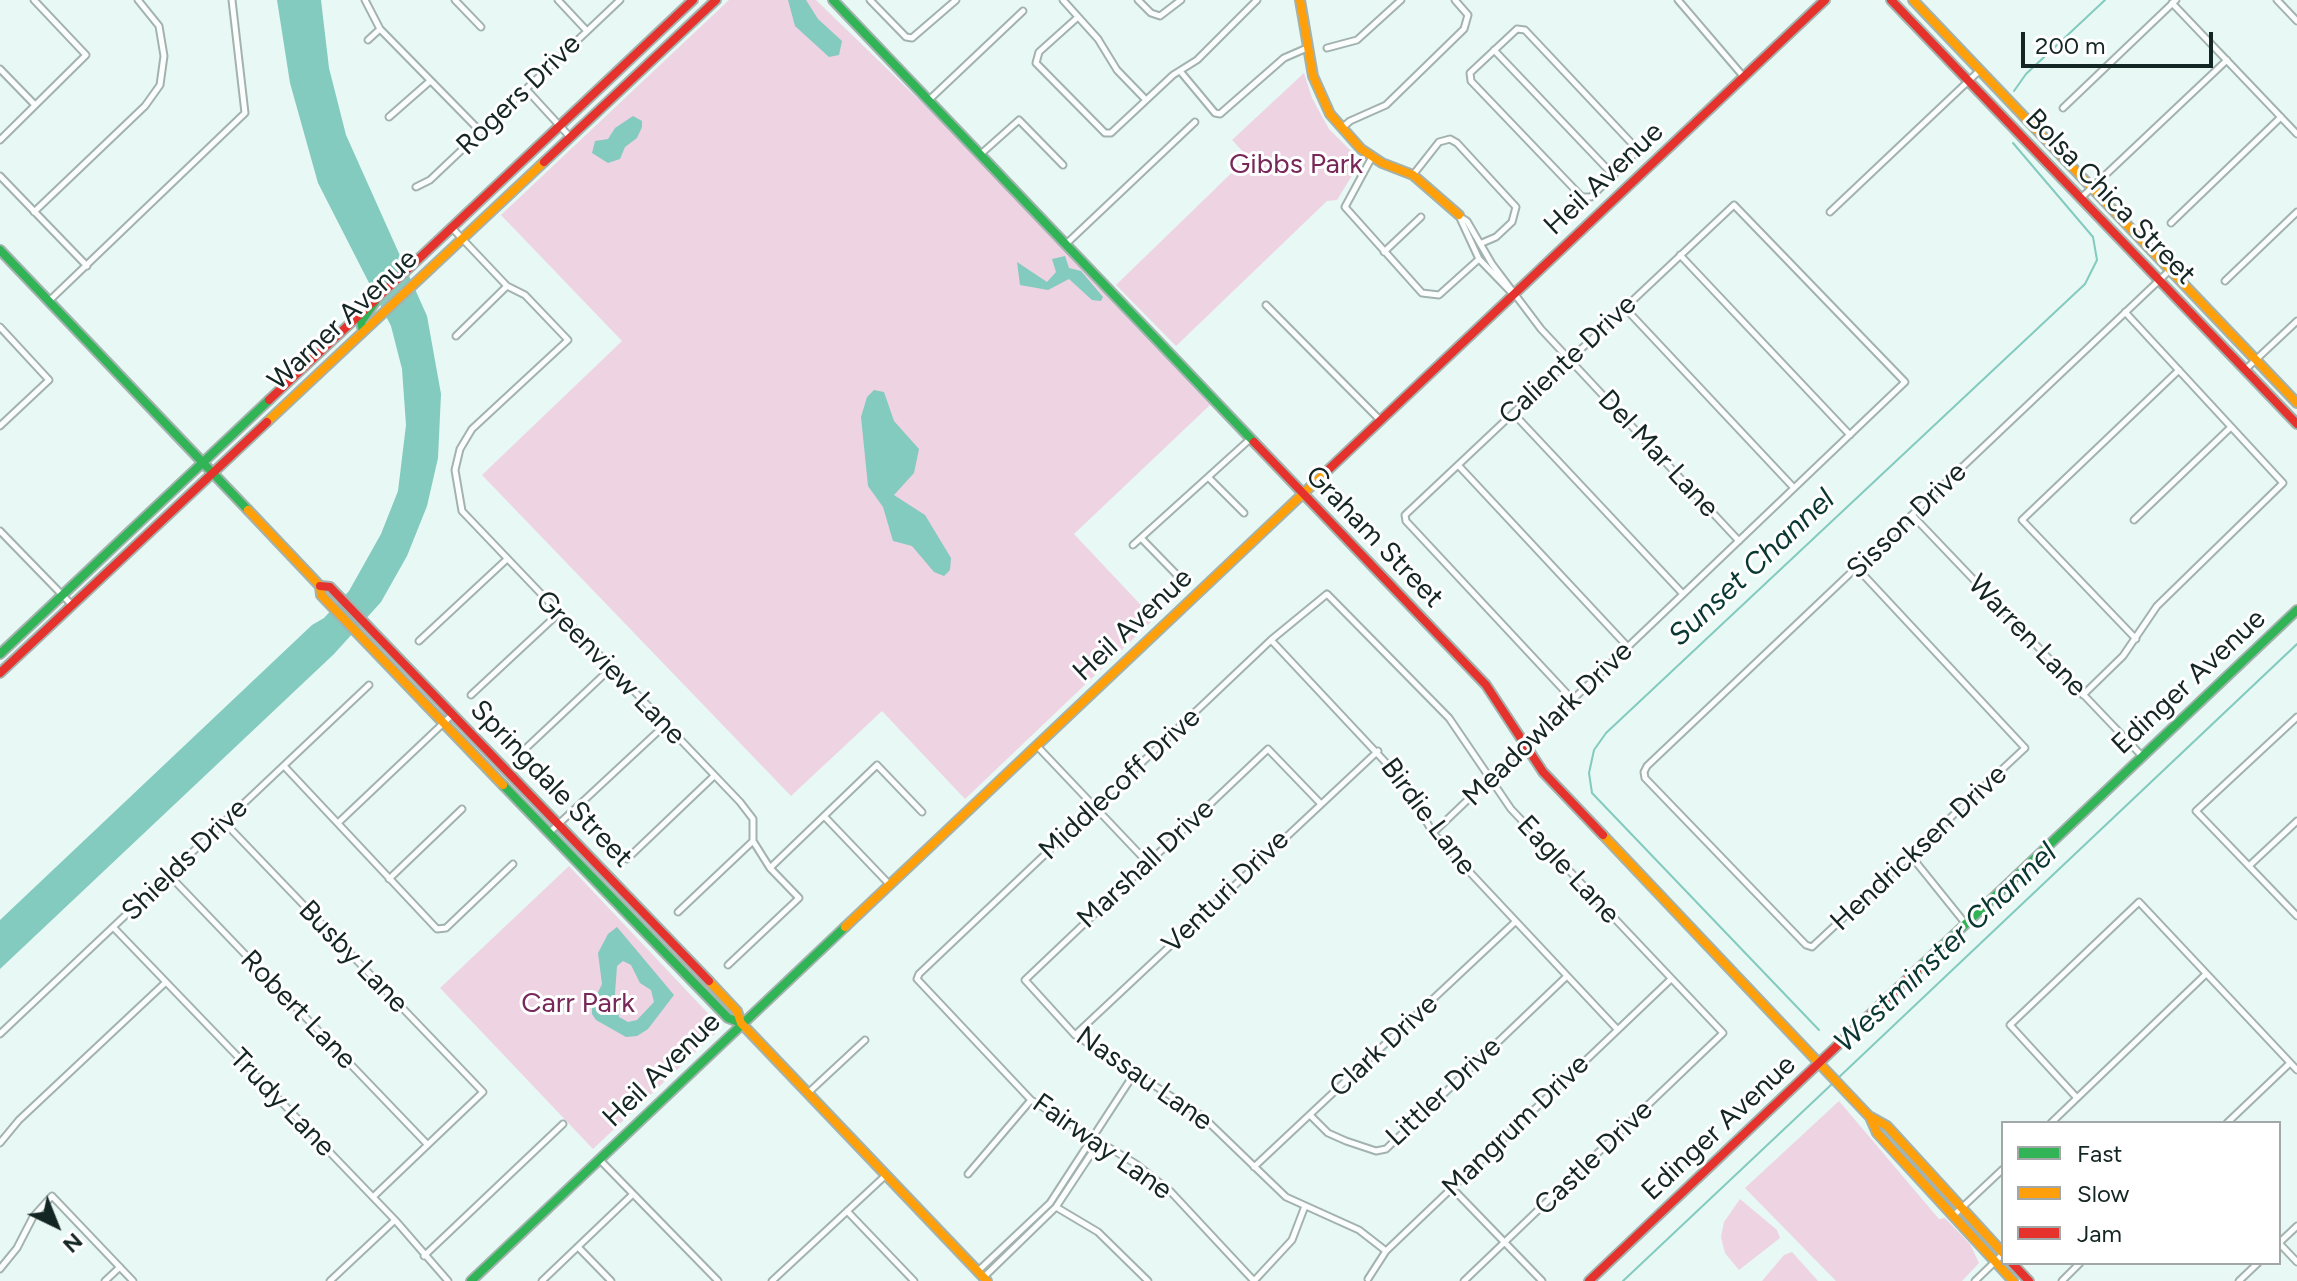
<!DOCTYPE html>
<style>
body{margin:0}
#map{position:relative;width:2297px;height:1281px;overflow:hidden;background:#e8f8f4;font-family:Figtree,sans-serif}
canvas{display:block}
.legend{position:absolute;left:2001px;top:1121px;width:280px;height:144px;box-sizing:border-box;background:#fff;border:2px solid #a1a8a7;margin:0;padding:10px 14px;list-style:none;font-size:24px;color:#142623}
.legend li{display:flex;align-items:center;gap:16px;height:40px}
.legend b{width:40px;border:2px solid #a1a8a7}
.north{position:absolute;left:16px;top:1185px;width:80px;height:80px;-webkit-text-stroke:6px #fff;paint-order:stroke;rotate:137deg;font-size:22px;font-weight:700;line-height:32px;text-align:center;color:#142623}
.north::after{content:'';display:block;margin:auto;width:28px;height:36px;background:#142623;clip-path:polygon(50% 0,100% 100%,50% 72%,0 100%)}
.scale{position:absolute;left:2021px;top:32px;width:192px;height:36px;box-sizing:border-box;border:4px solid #142623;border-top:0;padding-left:10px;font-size:24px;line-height:28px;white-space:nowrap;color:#142623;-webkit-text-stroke:6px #fff;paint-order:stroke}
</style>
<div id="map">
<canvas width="2297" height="1281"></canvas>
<ul class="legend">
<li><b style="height:10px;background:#30b455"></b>Fast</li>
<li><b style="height:10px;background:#ff9f0a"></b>Slow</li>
<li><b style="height:10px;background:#e5322d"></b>Jam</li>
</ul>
<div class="north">N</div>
<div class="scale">200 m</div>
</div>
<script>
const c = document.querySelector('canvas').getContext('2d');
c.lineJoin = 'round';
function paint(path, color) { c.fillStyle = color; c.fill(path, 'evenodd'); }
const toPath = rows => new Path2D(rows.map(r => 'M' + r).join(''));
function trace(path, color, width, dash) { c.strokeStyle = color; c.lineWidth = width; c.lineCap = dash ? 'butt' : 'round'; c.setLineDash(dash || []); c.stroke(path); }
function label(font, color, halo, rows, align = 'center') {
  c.font = font + ' Figtree,sans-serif'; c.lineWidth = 6; c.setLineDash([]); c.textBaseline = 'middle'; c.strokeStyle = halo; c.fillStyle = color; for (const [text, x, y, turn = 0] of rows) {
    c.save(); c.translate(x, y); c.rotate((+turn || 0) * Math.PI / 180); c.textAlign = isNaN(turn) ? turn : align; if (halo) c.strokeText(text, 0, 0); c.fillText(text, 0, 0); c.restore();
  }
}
paint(toPath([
 [729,0,816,0,943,123,1210,405,1074,534,1154,619,965,799,882,711,791,796,482,475,622,341,501,215],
 [1304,73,1312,98,1329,129,1361,161,1337,200,1327,201,1176,346,1116,285,1248,157,1232,140],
 [569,866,719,1025,718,1031,593,1149,440,988],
 [1839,1101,1939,1219,1945,1218,1970,1244,1979,1263,1962,1281,1836,1281,1745,1188],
 [1740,1199,1777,1230,1780,1238,1739,1270,1725,1253,1721,1237,1724,1222],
 [1792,1252,1818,1281,1762,1281,1784,1255]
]), '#eed3e3');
paint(toPath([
 [277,0,321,0,329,68,346,135,427,316,441,394,438,458,427,506,407,556,381,602,334,654,0,969,0,920,312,625,324,618,349,591,381,534,398,491,406,425,402,369,391,326,318,183,290,83],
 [788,0,806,0,818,19,842,41,839,55,829,57,795,26],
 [633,116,642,121,642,127,637,138,625,147,620,159,608,163,592,153,595,141,608,139,615,128],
 [1065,256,1069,268,1081,271,1103,297,1101,301,1092,300,1069,279,1048,290,1020,285,1017,262,1047,282,1056,272,1052,259],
 [874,390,884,392,894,421,919,449,914,473,894,495,925,515,951,558,950,570,944,576,934,572,912,546,893,541,883,507,868,486,861,417,867,397],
 [617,927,674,995,648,1029,637,1036,626,1037,596,1020,592,1014,592,1005,602,984,598,953,608,934],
 [623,961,631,965,640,983,651,990,654,1002,637,1020,628,1022,619,1017,615,993,617,966]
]), '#83cabf');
trace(toPath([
 [2014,91,2026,74,2105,0],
 [1819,1030,1592,793,1589,773,1594,750,1606,733,2085,284,2097,260,2093,237,2013,143],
 [1836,1080,2297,644],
 [1623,1281,1832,1084]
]), '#83cabf', 2);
const street = toPath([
 [365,0,380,29,481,132],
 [455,0,481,27],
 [558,0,587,31],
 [870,0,906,37,912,38,956,0],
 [1063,0,1098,39,1117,70,1146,100],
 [1138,0,1151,13,1160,16,1181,0],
 [1678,0,1743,76],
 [2277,0,2297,21],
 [2172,3,2297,134],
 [1078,17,1039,52,1036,63,1105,133,1111,133,1173,75,1197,60,1257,0],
 [1517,29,1525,30,1638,150,1591,197,1582,197,1471,81,1470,73,1517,29],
 [368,40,380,29],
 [1327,48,1357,40,1401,0],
 [1494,50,1614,176],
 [0,69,35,105],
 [1180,71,1215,113,1220,114,1284,58,1307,48],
 [526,89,570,137],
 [930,99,1023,11],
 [2063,108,2176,0],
 [389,117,430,81],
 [1342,128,1350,121,1386,105,1464,29,1468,15,1455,0],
 [0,140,86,55,34,0],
 [982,153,1019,120,1063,165],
 [1372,157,1345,207,1422,293,1439,295,1479,259],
 [1413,175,1439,142,1450,139,1457,143,1516,207,1512,222,1496,237,1482,243],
 [0,176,87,266],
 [416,187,430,180,620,0],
 [2081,198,2227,60],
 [34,212,145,106,160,85,164,56,159,26,138,0],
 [1830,212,1979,71],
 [1459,216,1467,221,1492,264,1541,329,1739,541],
 [1460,218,1479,259,1510,291],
 [2171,223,2281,117],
 [452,228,507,286,525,295,568,340,472,429,460,449,455,470,462,511,740,802,753,819,753,841,770,868,799,898,728,965],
 [1065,245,1195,122],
 [1384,252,1421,217],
 [1680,255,1850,435],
 [2225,281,2297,212],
 [49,301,245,113,232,0],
 [1266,305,1380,420],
 [1624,307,1794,488],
 [0,327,49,380,0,426],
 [456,336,507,286],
 [2246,369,2297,321],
 [1513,413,1683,594],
 [1458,465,1628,647],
 [1209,478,1244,513],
 [1912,515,2142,756],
 [2134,520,2231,427],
 [0,531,72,605],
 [1142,539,1178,576],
 [1133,545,1249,440],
 [1857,568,2025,748,1812,947,1806,945,1645,778,1644,772,1647,766,2170,270],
 [2136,639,2022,520,2179,370],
 [1271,640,1404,782,1433,833,1617,1029],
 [419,641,506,560],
 [471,695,558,614],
 [2083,695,2123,656,2157,606,2283,483,2125,312],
 [2297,717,2196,811,2297,916],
 [1037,746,1148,863],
 [524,750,610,669],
 [284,766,437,929,446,928,513,864],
 [1320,803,1268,749,1025,980,1075,1035,1202,1116,1286,1197,1359,1230,1386,1251],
 [824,816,889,884],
 [224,822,483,1092,373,1197],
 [338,823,453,714],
 [550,832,665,725],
 [1433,833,1905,382,1734,205,1405,515,1406,521,1573,700],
 [1911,856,1965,923],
 [627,859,714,776],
 [2249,866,2297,821],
 [770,868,877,765,922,812],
 [169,875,427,1144],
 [389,879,462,809],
 [678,912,753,841],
 [114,928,395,1220,448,1281],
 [0,1034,369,685],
 [1075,1035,1378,751],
 [808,1093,865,1040],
 [2077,1098,2010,1025,2139,902,2297,1070],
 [1311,1116,1328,1133,1346,1141,1376,1151,1386,1149,1566,977],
 [2051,1123,2206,974],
 [2227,1123,2290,1063],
 [0,1143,19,1120,166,982],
 [600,1160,718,1281],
 [1254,1167,1514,923],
 [968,1174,1031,1100],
 [1452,1188,1542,1281],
 [1056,1207,1098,1232,1148,1281],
 [847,1211,914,1281],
 [1953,1216,2003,1169],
 [2279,1243,2297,1262],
 [2279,1243,2297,1226],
 [578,1247,611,1281],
 [424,1256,563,1124],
 [0,1269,17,1248,33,1217,52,1196,133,1281],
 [978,1271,1050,1203,1134,1074],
 [984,1277,1056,1207,1093,1151,1093,1140],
 [1368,1279,1386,1251,1671,979],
 [105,1281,120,1267],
 [330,1281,395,1220],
 [542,1281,633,1194],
 [772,1281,886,1175],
 [1254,1281,1171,1192,1136,1164,1031,1100,917,979,919,974,1271,640,1327,594,1449,718,1511,809,1723,1033,1464,1281],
 [1254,1281,1292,1240,1305,1206],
 [1975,1281,2003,1254],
 [2062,1281,2080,1263],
 [2239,1281,2258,1263]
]);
const fast = toPath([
 [833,0,1254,442],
 [0,250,248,510],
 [363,331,361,322,375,302],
 [0,654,269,400],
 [503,785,728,1018,741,1023],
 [1917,970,2297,610],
 [471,1281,845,927]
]);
const slow = toPath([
 [1300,0,1313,76,1330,114,1361,149,1382,163,1413,175,1459,215],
 [1913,0,2297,403],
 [267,422,544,162],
 [248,510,320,586,321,595,503,785],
 [1603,835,1869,1116,1887,1126,2003,1253],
 [845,927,1327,471],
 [709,981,737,1011,741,1023,987,1281],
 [1870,1117,1877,1133,2013,1281]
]);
const jam = toPath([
 [1891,0,2297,424],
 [544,162,716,0],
 [269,400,693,0],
 [1254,442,1486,685,1543,772,1603,835],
 [1327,471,1825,0],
 [320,586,330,587,709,981],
 [0,673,267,422],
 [2012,1263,2029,1281],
 [1589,1281,1917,970]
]);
trace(street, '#a2b2ae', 9);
trace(fast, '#a2b2ae', 12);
trace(slow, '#a2b2ae', 12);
trace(jam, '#a2b2ae', 12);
trace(street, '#fcfefd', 5);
trace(fast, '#30b455', 8);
trace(slow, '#ff9f0a', 8);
trace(jam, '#e5322d', 8);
label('28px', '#142623', '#fff', [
 ["Rogers Drive",519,95,-44],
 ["Heil Avenue",1604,179,-43],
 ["Bolsa Chica Street",2110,197,46],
 ["Warner Avenue",343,320,-43],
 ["Caliente Drive",1568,360,-43],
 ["Del Mar Lane",1658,454,47],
 ["Sisson Drive",1907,521,-44],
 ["Graham Street",1374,537,46],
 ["Heil Avenue",1133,625,-43],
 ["Warren Lane",2027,636,46],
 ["Greenview Lane",610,668,46],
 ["Edinger Avenue",2189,682,-43],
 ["Meadowlark Drive",1548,724,-44],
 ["Springdale Street",551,784,46],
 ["Middlecoff Drive",1120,784,-43],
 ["Birdie Lane",1428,817,53],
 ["Hendricksen Drive",1919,848,-43],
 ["Shields Drive",185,860,-44],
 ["Marshall Drive",1146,864,-43],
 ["Eagle Lane",1568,870,47],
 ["Venturi Drive",1226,892,-44],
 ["Busby Lane",353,957,46],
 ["Robert Lane",298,1010,46],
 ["Clark Drive",1384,1046,-43],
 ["Heil Avenue",662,1070,-44],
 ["Nassau Lane",1144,1079,35],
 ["Littler Drive",1444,1092,-43],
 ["Trudy Lane",282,1103,46],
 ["Mangrum Drive",1516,1126,-44],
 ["Edinger Avenue",1719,1128,-43],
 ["Fairway Lane",1102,1147,35],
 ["Castle Drive",1594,1158,-44]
]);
label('28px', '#772858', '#fff', [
 ["Gibbs Park",1296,165],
 ["Carr Park",578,1004]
]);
label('italic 30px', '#093731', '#fff', [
 ["Sunset Channel",1752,568,-43],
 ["Westminster Channel",1946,948,-43]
]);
</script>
